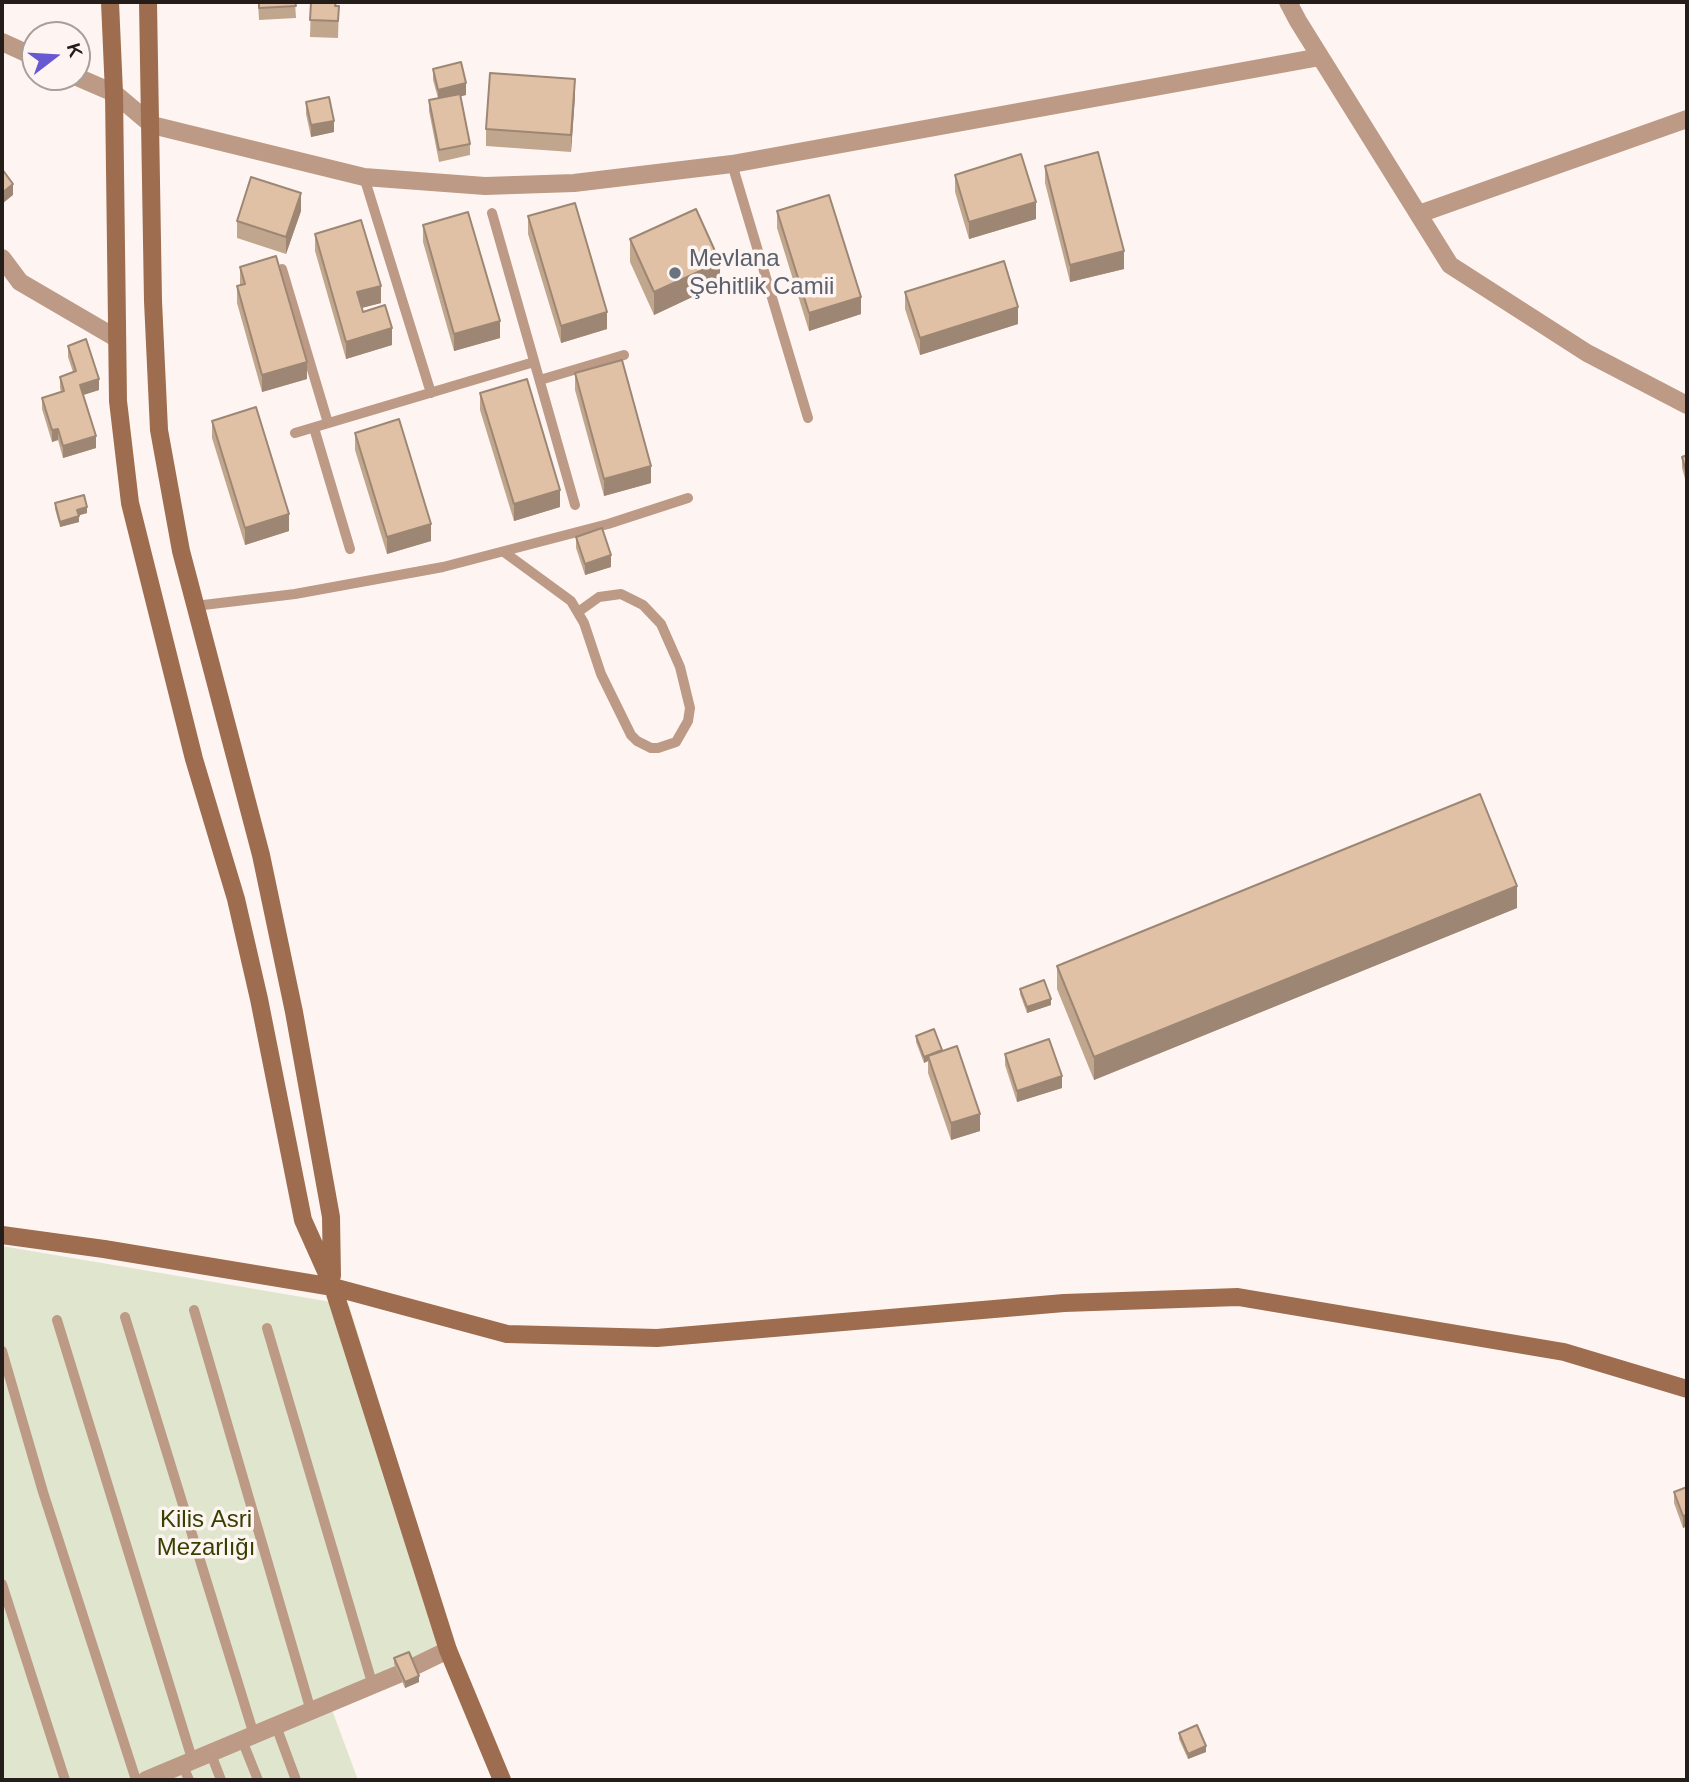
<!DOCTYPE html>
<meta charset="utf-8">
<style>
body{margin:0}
#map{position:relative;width:1689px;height:1782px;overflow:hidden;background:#fef5f2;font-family:Helvetica,sans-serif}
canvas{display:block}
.frame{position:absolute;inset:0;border:4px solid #251d1a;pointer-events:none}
.north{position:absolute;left:21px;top:21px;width:70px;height:70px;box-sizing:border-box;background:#fef5f2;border:2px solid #a79f9c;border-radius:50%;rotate:73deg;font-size:19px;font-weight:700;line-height:28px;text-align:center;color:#251d1a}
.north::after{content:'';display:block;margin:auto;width:24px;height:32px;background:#6759d2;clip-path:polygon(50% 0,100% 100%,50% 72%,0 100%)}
</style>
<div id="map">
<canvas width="1689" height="1782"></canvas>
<div class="frame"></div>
<div class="north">K</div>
</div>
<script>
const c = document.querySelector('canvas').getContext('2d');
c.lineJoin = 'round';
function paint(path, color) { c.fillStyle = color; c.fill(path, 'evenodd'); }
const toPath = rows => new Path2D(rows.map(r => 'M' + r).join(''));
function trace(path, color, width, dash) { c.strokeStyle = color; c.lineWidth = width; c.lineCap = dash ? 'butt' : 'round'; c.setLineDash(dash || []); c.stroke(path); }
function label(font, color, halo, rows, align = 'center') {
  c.font = font + ' Helvetica,sans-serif'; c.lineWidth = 7; c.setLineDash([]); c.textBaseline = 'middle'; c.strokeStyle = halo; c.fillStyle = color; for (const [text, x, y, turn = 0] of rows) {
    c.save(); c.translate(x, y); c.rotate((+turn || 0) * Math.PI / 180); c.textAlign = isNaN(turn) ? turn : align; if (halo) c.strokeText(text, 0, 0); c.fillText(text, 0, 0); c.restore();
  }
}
paint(toPath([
 [2,1246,349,1305,452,1638,328,1699,358,1780,2,1780]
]), '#e0e6ce');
trace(toPath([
 [732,164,808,418],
 [364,177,431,393],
 [492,213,575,505],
 [282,269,328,423],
 [540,380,624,355],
 [314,428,350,549],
 [295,433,534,362],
 [504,552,571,601,584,623,601,674,631,735,637,741,651,748,658,748,676,742,688,721,690,708,680,667,661,624,643,605,621,594,599,597,578,612],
 [195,606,295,594,443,567,608,524,688,498],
 [194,1310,311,1711],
 [125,1317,254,1735],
 [57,1320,193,1762],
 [267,1328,373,1686],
 [2,1351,43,1492,136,1780],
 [2,1584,65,1780],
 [276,1726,296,1780],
 [242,1740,258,1780],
 [211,1754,221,1780],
 [183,1766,189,1780]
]), '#bd9a86', 10);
trace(toPath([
 [1288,2,1298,21,1450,265,1587,353,1687,405],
 [2,42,35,57],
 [77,77,114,93,152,125,364,177,485,186,574,183,732,164,1320,57],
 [1419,214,1687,119],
 [2,258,20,282,116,338],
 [413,1667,448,1650],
 [146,1780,399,1674]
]), '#bd9a86', 18);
trace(toPath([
 [110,2,114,93,118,401,130,503,194,759,236,899,259,999,303,1220,333,1287,448,1650,502,1780],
 [148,2,153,301,159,430,181,551,261,855,294,1012,331,1217,332,1276],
 [2,1235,104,1249,333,1287,507,1334,657,1338,1064,1303,1238,1297,1564,1352,1687,1389]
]), '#9e6d4f', 18);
paint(toPath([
 [258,2,295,2,296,18,259,20],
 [311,2,336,2,336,6,339,6,338,38,310,37],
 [433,69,466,95,461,96,470,144,470,155,439,162,429,111,429,100,438,98,433,80],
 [575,96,571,152,486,146,486,129],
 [306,102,334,132,311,137,306,114],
 [1045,166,1124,269,1070,282,1045,183],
 [955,175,1036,219,969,239,955,192],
 [301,211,286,254,237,238,237,221],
 [777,211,861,314,809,331,777,228],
 [528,216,607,329,561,343,528,234],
 [423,225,500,338,454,351,423,242],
 [315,234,381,303,362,308,363,312,392,345,346,359,315,251],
 [630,239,720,284,654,315,630,262],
 [240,267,307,379,262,392,237,303,237,286,240,285],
 [905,292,1018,324,920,355,905,309],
 [68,346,99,390,83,395,96,448,63,458,58,440,52,442,42,409,42,398,61,392,60,388,60,377,73,372,68,357],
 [575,373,651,483,604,496,575,390],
 [480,393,560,507,514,521,480,410],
 [212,421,289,531,245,545,212,438],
 [355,433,431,541,387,554,355,450],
 [1687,455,1687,486,1682,468,1682,457],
 [55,503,87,513,79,515,79,522,60,527,55,509],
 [576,537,611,567,585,575,576,548],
 [1517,908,1094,1080,1057,989,1057,966],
 [1020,989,1051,1005,1027,1013,1020,994],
 [916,1036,942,1052,980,1131,951,1140,928,1073,928,1061,924,1063,916,1042],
 [1005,1054,1062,1088,1017,1102,1005,1065],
 [1687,1487,1687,1526,1683,1528,1674,1503,1674,1492],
 [394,1658,419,1682,405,1688,394,1664],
 [1179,1733,1206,1752,1188,1759,1179,1739]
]), '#c1a68e');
paint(toPath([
 [575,79,575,96,571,152,571,135],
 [466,83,466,95,438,102,438,90],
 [334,121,334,132,311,137,311,125],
 [13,184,13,195,2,204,2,193],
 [301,193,301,211,286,254,286,237],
 [1036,202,1036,219,969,239,969,222],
 [1124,251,1124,269,1070,282,1070,265],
 [720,262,720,284,654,315,654,292],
 [381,286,381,303,357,309,357,292],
 [861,297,861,314,809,331,809,313],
 [1018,307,1018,324,920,355,920,338],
 [607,312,607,329,561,343,561,326],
 [500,321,500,338,454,351,454,334],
 [392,328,392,345,346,359,346,342],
 [307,362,307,379,262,392,262,375],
 [99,379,99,390,80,396,80,385],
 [58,429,58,440,52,442,52,430],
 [96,436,96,448,63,458,63,446],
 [651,466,651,483,604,496,604,479],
 [560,490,560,507,514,521,514,504],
 [87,507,87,513,77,516,77,510],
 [289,514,289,531,245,545,245,528],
 [79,516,79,522,60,527,60,522],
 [431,524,431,541,387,554,387,537],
 [611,555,611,567,585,575,585,564],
 [1517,886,1517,908,1094,1080,1094,1057],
 [1051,999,1051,1005,1027,1013,1027,1007],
 [942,1050,942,1056,928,1056,928,1061,924,1063,924,1057],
 [1062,1076,1062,1088,1017,1102,1017,1091],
 [980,1114,980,1131,951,1140,951,1123],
 [1687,1515,1687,1526,1683,1528,1683,1516],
 [419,1676,419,1682,405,1688,405,1682],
 [1206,1746,1206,1752,1188,1759,1188,1754]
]), '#9d8774');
const building = toPath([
 [259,2,295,2,296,6,259,8,259,2],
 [311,2,336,2,335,6,339,6,338,21,310,20,311,2],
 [461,62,466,83,438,90,433,69,461,62],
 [490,73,575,79,571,135,486,129,490,73],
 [460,94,470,144,439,150,429,100,460,94],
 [329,97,334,121,311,125,306,102,329,97],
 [1098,152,1124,251,1070,265,1045,166,1098,152],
 [1021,154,1036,202,969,222,955,175,1021,154],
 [2,169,13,184,2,193,2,169],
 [251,177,301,193,286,237,237,221,251,177],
 [829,195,861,297,809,313,777,211,829,195],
 [575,203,607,312,561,326,528,216,575,203],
 [696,209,720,262,654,292,630,239,696,209],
 [468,212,500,321,454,334,423,225,468,212],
 [361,220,381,286,357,292,363,312,385,305,392,328,346,342,315,234,361,220],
 [276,256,307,362,262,375,237,286,245,284,240,267,276,256],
 [1004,261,1018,307,920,338,905,292,1004,261],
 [86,339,99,379,80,385,96,436,63,446,58,429,52,430,42,398,64,391,60,377,76,371,68,346,86,339],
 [622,360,651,466,604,479,575,373,622,360],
 [527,379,560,490,514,504,480,393,527,379],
 [256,407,289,514,245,528,212,421,256,407],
 [399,419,431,524,387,537,355,433,399,419],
 [1687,455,1687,475,1682,457,1687,455],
 [84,495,87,507,77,510,79,516,60,522,55,503,84,495],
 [602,528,611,555,585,564,576,537,602,528],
 [1480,794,1517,886,1094,1057,1057,966,1480,794],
 [1044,980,1051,999,1027,1007,1020,989,1044,980],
 [934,1029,942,1050,924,1057,916,1036,934,1029],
 [1049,1039,1062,1076,1017,1091,1005,1054,1049,1039],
 [957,1046,980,1114,951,1123,928,1056,957,1046],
 [1687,1487,1687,1515,1683,1516,1674,1492,1687,1487],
 [409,1652,419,1676,405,1682,394,1658,409,1652],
 [1197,1725,1206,1746,1188,1754,1179,1733,1197,1725]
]);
paint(building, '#e0c1a5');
trace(building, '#9d8774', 2);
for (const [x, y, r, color] of [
 [675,273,7,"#6b7280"]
]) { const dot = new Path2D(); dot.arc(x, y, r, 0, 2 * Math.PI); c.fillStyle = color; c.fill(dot); trace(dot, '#fef5f2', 2.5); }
label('24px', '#5b616d', '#fef5f2', [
 ["Mevlana",689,259],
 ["Şehitlik Camii",689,287]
], 'left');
label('24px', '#364000', '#fef5f2', [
 ["Kilis Asri",206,1520],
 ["Mezarlığı",206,1548]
]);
</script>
